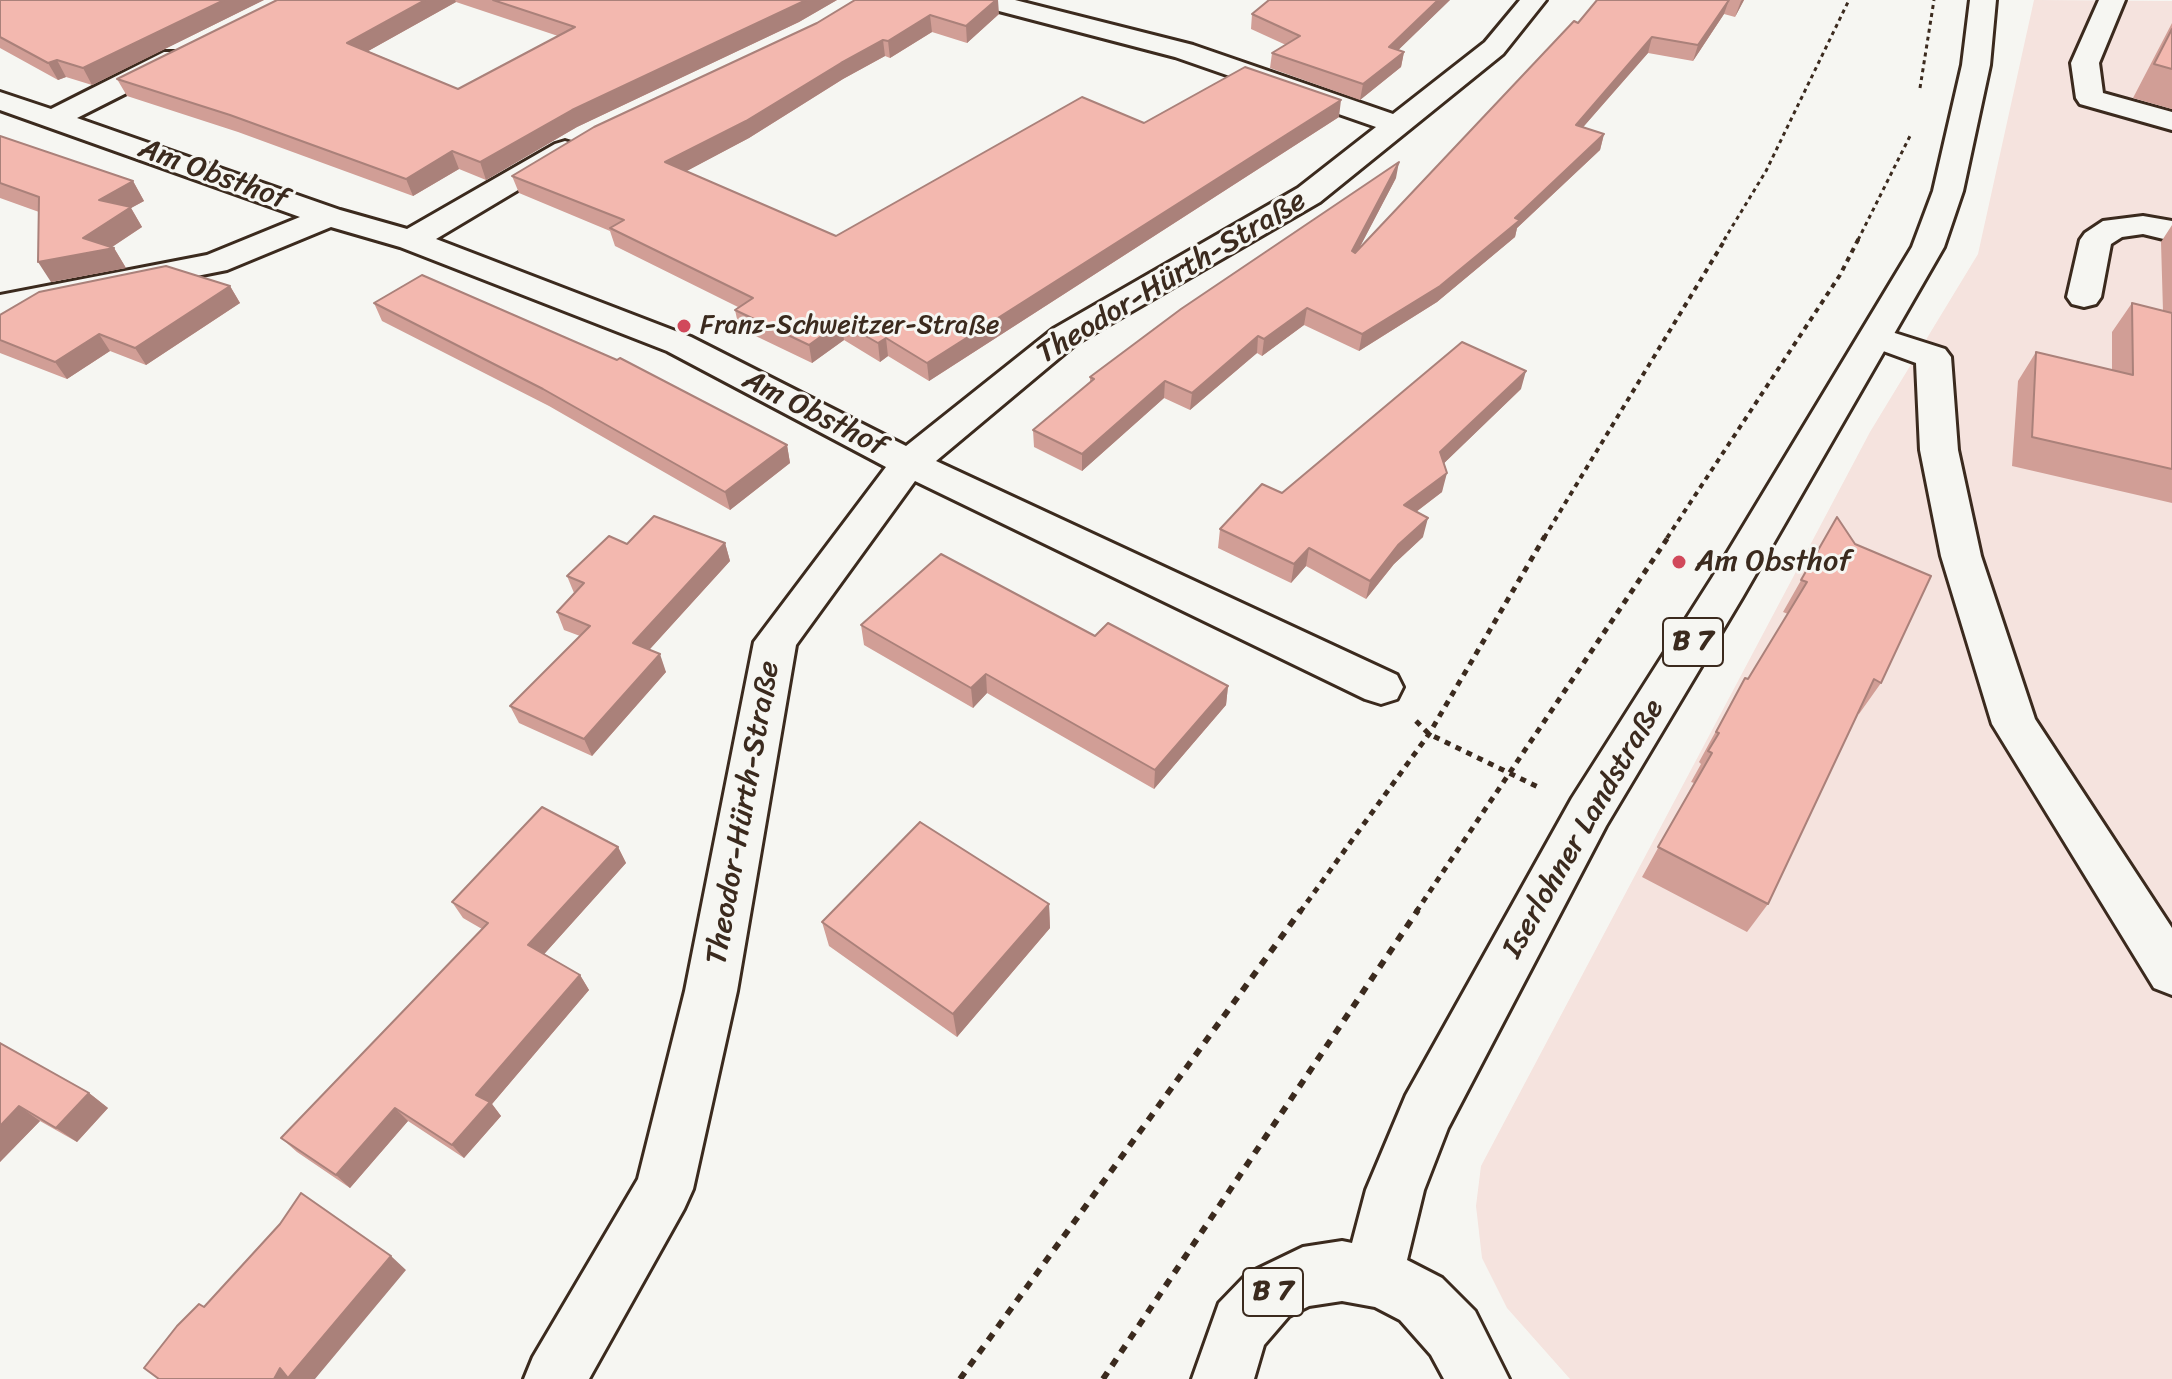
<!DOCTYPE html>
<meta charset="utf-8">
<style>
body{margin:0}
canvas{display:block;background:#f6f6f2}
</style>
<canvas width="2172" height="1379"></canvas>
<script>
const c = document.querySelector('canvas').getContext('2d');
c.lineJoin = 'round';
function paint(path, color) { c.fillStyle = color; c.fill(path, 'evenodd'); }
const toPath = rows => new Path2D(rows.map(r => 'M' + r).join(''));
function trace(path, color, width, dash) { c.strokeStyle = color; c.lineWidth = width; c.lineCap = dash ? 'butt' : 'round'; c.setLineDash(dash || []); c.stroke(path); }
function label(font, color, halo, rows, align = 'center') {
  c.font = font + ' Sriracha,sans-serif'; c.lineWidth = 6; c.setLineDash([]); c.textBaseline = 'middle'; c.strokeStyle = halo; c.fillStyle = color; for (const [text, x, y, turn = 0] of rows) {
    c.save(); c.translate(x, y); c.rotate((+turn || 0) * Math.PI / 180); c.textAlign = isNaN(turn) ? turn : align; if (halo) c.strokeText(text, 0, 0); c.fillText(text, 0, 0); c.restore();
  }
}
paint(toPath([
 [2034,0,2172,1,2172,1379,1570,1379,1507,1308,1482,1258,1476,1206,1481,1166,1870,432,1978,254]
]), '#f5e3de');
const minor = toPath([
 [972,0,1015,0,1193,45,1393,114,1485,42,1520,0,1546,0,1503,54,1320,202,1077,343,936,461,1397,675,1403,687,1397,699,1381,704,1365,699,915,481,796,645,737,991,693,1189,684,1209,589,1379,524,1379,533,1357,638,1179,685,991,754,642,886,467,667,351,400,247,331,227,227,270,0,315,0,295,207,255,300,217,0,110,0,92,51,109,164,52,184,52,188,58,184,64,77,118,340,210,407,229,555,144,565,141,575,144,580,150,575,156,436,239,691,337,906,446,1053,329,1298,188,1376,127,1175,57,976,5,972,0],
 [2099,0,2125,0,2099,63,2103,93,2172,112,2172,130,2080,104,2076,98,2071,63,2099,0],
 [2143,216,2172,221,2172,241,2143,234,2122,237,2111,244,2101,297,2096,304,2084,307,2072,304,2067,297,2080,240,2085,233,2103,221,2143,216],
 [1876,327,1945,349,1951,357,1958,450,1981,556,2035,719,2172,928,2172,995,2154,988,1992,724,1941,556,1920,450,1916,363,1864,344,1859,337,1864,330,1876,327]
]);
const major = toPath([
 [1970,0,1996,0,1990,65,1963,191,1944,247,1742,598,1606,826,1448,1128,1424,1190,1407,1260,1442,1278,1475,1311,1509,1379,1444,1379,1431,1355,1400,1320,1375,1307,1342,1301,1309,1306,1289,1316,1264,1345,1254,1379,1192,1379,1219,1303,1247,1274,1303,1247,1342,1241,1352,1243,1366,1190,1406,1095,1572,798,1712,578,1912,247,1933,191,1962,65,1970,0]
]);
trace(minor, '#3b2a1e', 6);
trace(major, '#3b2a1e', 6);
trace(toPath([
 [1920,88,1934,0],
 [1724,240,1766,171,1849,0],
 [1858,240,1910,136]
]), '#3b2a1e', 3, [4, 4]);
trace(toPath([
 [1544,538,1726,238],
 [1667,538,1840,275,1859,238]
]), '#3b2a1e', 4, [5, 5]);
trace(toPath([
 [1416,721,1429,734,1540,788],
 [1300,912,1429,734,1545,536],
 [1416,912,1669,536]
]), '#3b2a1e', 5, [6, 6]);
trace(toPath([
 [960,1379,1301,910],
 [1103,1379,1418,910]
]), '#3b2a1e', 6, [8, 8]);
paint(minor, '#f6f6f2');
paint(major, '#f6f6f2');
paint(toPath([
 [0,0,264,0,92,85,66,77,58,80,0,48],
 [277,0,837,0,799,22,577,127,486,180,459,169,413,196,238,132,127,96,117,79],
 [456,2,558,36,458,89,368,51],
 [855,0,999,14,967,43,932,32,890,58,885,56,843,79,749,138,686,171,836,236,1144,123,1339,117,929,381,888,356,880,362,844,340,812,363,739,328,735,310,738,307,615,246,610,231,519,193,512,176,817,23],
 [1450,0,1398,50,1404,52,1401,67,1360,100,1270,68,1272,53,1286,45,1251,29,1252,14],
 [1597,0,1744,0,1735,17,1724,14,1693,61,1648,53,1583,127,1604,134,1600,150,1517,228,1515,237,1437,302,1359,351,1304,325,1262,356,1257,353,1190,410,1164,398,1082,471,1034,447,1033,430,1090,382,1090,377,1396,178,1359,248,1578,23],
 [2172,23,2172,109,2133,98],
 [0,136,133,181,144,201,131,208,142,227,112,247,114,248,126,268,51,282,39,212,0,198],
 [2172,225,2172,503,2012,466,2018,381,2036,352,2112,370,2112,332,2132,303,2163,311,2161,242],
 [230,286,240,303,146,365,110,351,67,379,0,353,0,315],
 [374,303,787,445,790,463,730,510,549,406,382,321],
 [1521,389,1444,463,1442,492,1416,512,1423,537,1394,564,1366,599,1306,566,1291,583,1218,548,1220,529,1282,493],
 [1837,517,1881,683,1859,714,1858,713,1768,904,1747,932,1642,877,1694,783,1691,782,1701,764,1699,762,1728,709,1745,678,1748,679,1788,614,1783,612],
 [725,543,730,561,649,650,666,672,592,756,519,723,510,706,580,636,564,630,557,612,574,593,567,576,627,544],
 [861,625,1095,636,1228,686,1226,705,1154,789,987,693,973,708,864,645],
 [618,847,626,863,544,954,580,975,589,990,492,1104,501,1116,464,1158,408,1121,350,1188,297,1152,281,1138,482,929,463,918,452,902],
 [1049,904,1050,928,957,1037,829,946,822,922],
 [0,1043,89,1093,108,1108,77,1142,40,1121,0,1162]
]), '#d19e96');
paint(toPath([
 [224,0,264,0,92,85,83,68],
 [425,0,455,0,456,2,354,59,347,43],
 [806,0,837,0,799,22,577,127,486,180,480,162,572,110],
 [996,0,998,0,999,14,967,43,966,26],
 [1438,0,1450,0,1386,62,1389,47],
 [1729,0,1724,14,1693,61,1698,45],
 [1742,0,1744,0,1735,17,1741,1],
 [930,15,932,32,890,58,888,41],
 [1652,37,1648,53,1571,141,1576,125],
 [883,40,885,56,843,79,749,138,670,180,665,162],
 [1404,52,1401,67,1360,100,1363,84],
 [57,60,66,77,58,80,48,63],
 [1341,100,1339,117,929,381,927,363],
 [1604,134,1600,150,1517,228,1515,237,1437,302,1359,351,1362,334,1515,218],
 [452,151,459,169,413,196,406,179],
 [1399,162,1396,178,1349,268,1352,251],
 [133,181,144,201,131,208,142,227,109,249,114,248,126,268,51,282,38,262,83,238,99,200],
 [230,286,240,303,146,365,135,348],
 [1307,308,1304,325,1262,356,1264,339],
 [841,322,844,340,812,363,809,345],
 [99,334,110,351,67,379,55,362],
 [1258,336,1257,353,1190,410,1192,393],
 [886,338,888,356,880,362,878,343],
 [1526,371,1521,389,1436,471,1440,452],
 [1165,381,1164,398,1082,471,1082,454],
 [787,445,790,463,730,510,725,492],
 [1447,473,1442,492,1400,524,1404,505],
 [1428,518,1423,537,1394,564,1366,599,1370,581,1398,545],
 [725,543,730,561,640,660,633,643],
 [1309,548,1306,566,1291,583,1294,564],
 [660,654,666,672,592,756,584,739],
 [986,674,987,693,973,708,971,688],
 [1228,686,1226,705,1154,789,1155,770],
 [618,847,626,863,538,961,528,945],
 [1049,904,1050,928,957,1037,953,1014],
 [580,975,589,990,492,1104,501,1116,464,1158,452,1145,476,1095],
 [89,1093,108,1108,77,1142,56,1128],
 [19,1106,40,1121,0,1162,0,1126],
 [395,1108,408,1121,350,1188,336,1175],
 [391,1256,406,1270,315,1379,274,1379,280,1368]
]), '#aa817a');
const building = toPath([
 [0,0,224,0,83,68,57,60,48,63,0,37,0,0],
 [277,0,425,0,347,43,458,89,575,27,493,0,806,0,572,110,480,162,452,151,406,179,230,115,117,79,277,0],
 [855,0,996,0,966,26,930,15,888,41,883,40,841,63,746,121,665,162,836,236,1082,97,1144,123,1245,67,1341,100,927,363,886,338,878,343,841,322,809,345,735,310,753,298,610,228,624,220,512,176,594,127,817,23,855,0],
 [1269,0,1438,0,1389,47,1404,52,1363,84,1272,53,1300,36,1252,14,1269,0],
 [1597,0,1729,0,1698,45,1652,37,1576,125,1604,134,1515,218,1520,220,1440,286,1362,334,1307,308,1264,339,1258,336,1192,393,1165,381,1082,454,1033,430,1094,379,1090,377,1181,309,1399,162,1352,251,1355,253,1574,21,1578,23,1597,0],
 [2172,29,2172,69,2154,64,2172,29],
 [0,136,133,181,99,200,131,207,83,238,114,248,38,262,39,197,0,183,0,136],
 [166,266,230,286,135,348,99,334,55,362,0,340,0,315,39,292,166,266],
 [422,275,617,360,620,358,787,445,725,492,543,389,374,303,422,275],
 [2132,303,2172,313,2172,469,2032,437,2036,352,2133,375,2132,303],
 [1462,342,1526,371,1440,452,1447,473,1404,505,1428,518,1398,545,1370,581,1309,548,1294,564,1220,529,1262,484,1282,493,1462,342],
 [654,516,725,543,633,643,660,654,584,739,510,706,590,626,557,612,584,583,567,576,609,536,627,544,654,516],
 [1837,517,1855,544,1931,576,1881,683,1874,679,1768,904,1658,847,1712,753,1708,751,1719,733,1716,732,1745,678,1748,679,1807,582,1801,580,1837,517],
 [941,554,1095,636,1108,623,1228,686,1155,770,986,674,971,688,861,625,941,554],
 [542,807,618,847,528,945,580,975,476,1095,490,1102,452,1145,395,1108,336,1175,281,1138,488,923,452,902,542,807],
 [920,822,1049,904,953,1014,822,922,920,822],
 [0,1043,89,1093,56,1128,19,1106,0,1126,0,1043],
 [301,1193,391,1256,288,1378,280,1368,274,1379,159,1379,144,1368,177,1326,199,1304,204,1307,280,1224,301,1193]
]);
paint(building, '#f3b8af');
trace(building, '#aa817a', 2);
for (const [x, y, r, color] of [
 [684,326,8,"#d1495b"],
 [1679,562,8,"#d1495b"]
]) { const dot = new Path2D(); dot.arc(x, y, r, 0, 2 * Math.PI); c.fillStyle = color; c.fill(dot); trace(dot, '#f6f6f2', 3); }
label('26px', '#3b2a1e', '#f6f6f2', [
 ["Franz-Schweitzer-Straße",700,326]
], 'left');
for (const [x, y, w] of [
 [1693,642,60],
 [1273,1292,60]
]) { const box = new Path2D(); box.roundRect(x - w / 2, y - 24, w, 48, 6); c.fillStyle = '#f6f6f2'; c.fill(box); trace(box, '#3b2a1e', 2); }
label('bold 28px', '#3b2a1e', null, [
 ["B 7",1693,642],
 ["B 7",1273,1292]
]);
label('30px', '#3b2a1e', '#f6f6f2', [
 ["Am Obsthof",213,175,20],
 ["Theodor-Hürth-Straße",1172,278,-31],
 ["Am Obsthof",814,414,27],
 ["Theodor-Hürth-Straße",744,813,-80],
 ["Iserlohner Landstraße",1584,829,-60]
]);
label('30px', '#3b2a1e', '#f6f6f2', [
 ["Am Obsthof",1695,562]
], 'left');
</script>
